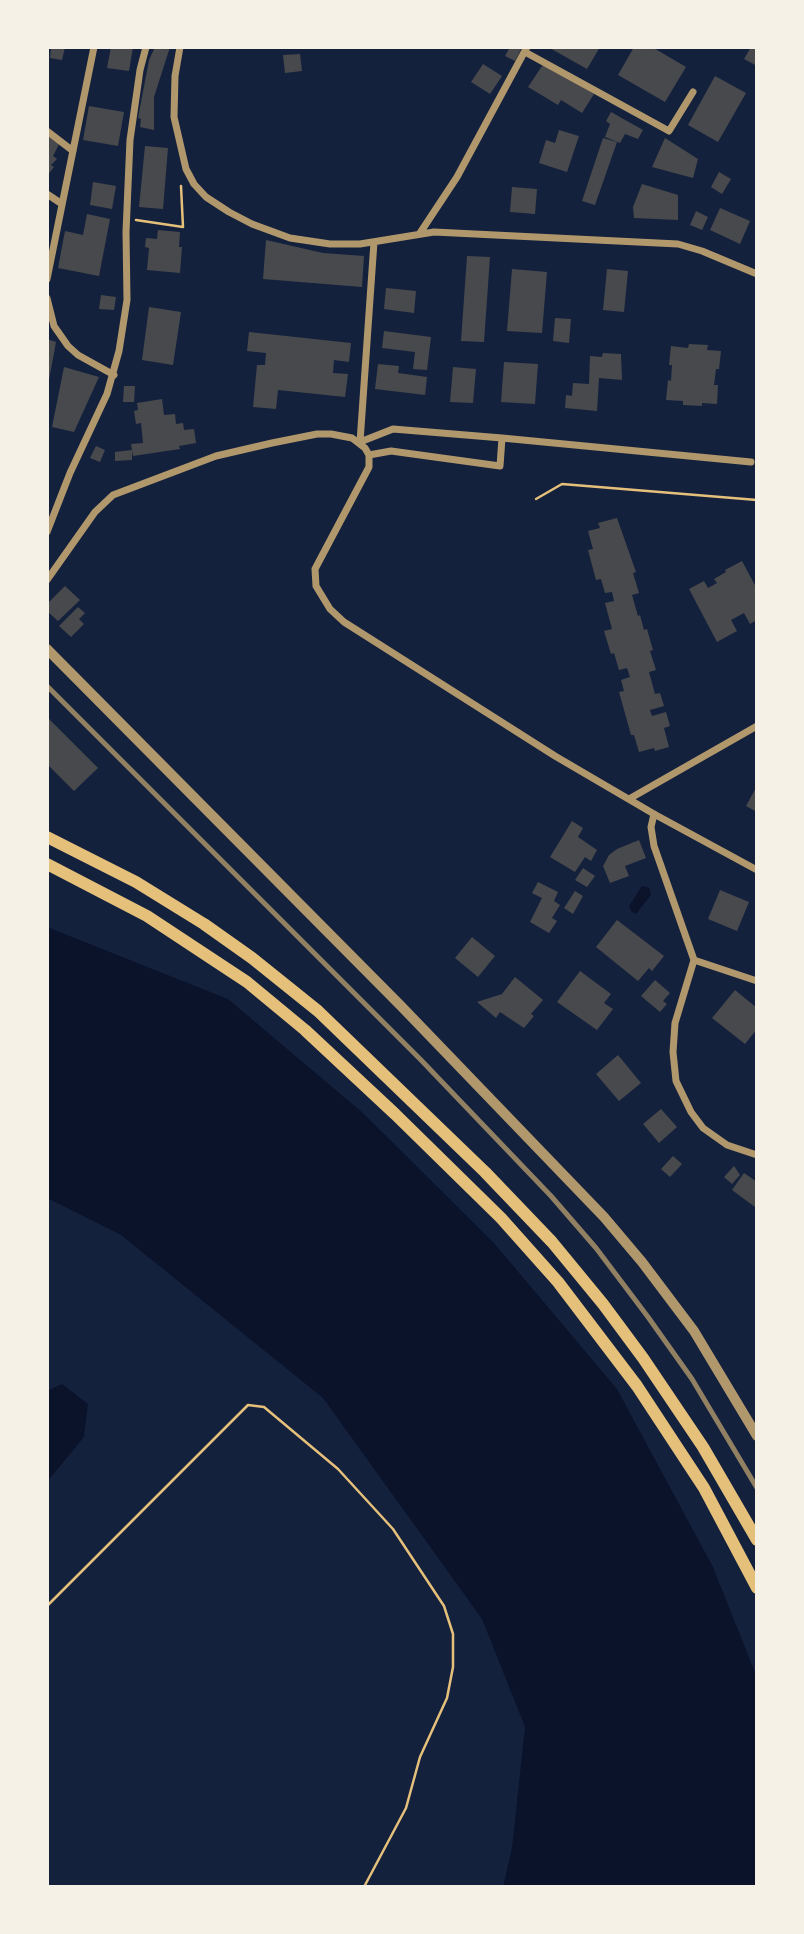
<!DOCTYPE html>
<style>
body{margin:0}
#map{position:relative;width:804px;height:1934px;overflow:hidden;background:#14213d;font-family:Merriweather,serif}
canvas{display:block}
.frame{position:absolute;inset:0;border:49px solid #f6f1e7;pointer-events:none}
</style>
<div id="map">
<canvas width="804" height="1934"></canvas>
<div class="frame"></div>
</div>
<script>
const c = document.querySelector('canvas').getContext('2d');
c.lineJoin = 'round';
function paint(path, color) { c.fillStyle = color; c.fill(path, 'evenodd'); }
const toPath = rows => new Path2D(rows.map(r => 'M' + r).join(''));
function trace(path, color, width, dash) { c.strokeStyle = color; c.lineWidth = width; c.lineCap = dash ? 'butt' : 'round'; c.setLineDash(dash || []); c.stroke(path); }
paint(toPath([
 [642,886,649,888,651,895,636,914,631,911,629,906],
 [47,927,228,999,363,1113,494,1243,617,1389,713,1567,757,1677,757,1887,503,1887,512,1848,525,1727,482,1619,323,1398,121,1235,47,1198],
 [62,1384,88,1404,84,1437,47,1482,47,1391]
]), '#0b132b');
paint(toPath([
 [51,47,65,47,62,60,50,58],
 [111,47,133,47,129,71,107,68],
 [155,47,170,47,154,97,154,130,140,127,141,119,138,118,149,60],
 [510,47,521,49,515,61,505,56],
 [548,47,600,47,587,69],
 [634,47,652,47,686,67,665,102,618,75],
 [751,47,757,47,757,66,744,59],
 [300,54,302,71,285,73,283,55],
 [544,63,594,94,582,113,561,100,558,105,528,87],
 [483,64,502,76,490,94,471,82],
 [715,76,746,93,718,142,688,125],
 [89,106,124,112,118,146,83,140],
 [611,112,643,130,638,139,625,134,620,143,605,137,610,124,606,121],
 [559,130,579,136,567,172,539,163,546,140,555,143],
 [47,135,59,144,53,156,57,159,51,165,54,167,47,176],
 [603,138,617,142,595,205,582,201],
 [665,138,698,159,693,178,652,167],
 [145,146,168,148,163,209,139,207],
 [719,172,731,179,722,194,711,187],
 [93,182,116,186,112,209,90,205],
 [642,184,678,195,678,220,634,218,633,207],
 [512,187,537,189,535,214,510,212],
 [720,208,750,221,740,244,710,230],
 [696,211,708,217,702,230,690,225],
 [87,214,110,219,99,276,58,268,65,231,83,235],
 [158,230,180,232,179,247,182,247,180,273,147,270,149,248,145,247,146,238,157,239],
 [266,240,323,253,364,256,362,287,263,279],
 [467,256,490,257,484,342,461,341],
 [512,269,547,272,542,333,507,331],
 [607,269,628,271,624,312,603,310],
 [386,288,416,291,414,313,384,309],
 [101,295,116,297,114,310,99,309],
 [149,307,181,312,173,365,142,360],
 [555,318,571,319,569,343,553,341],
 [384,331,431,337,427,370,413,369,415,352,382,348],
 [249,332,351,343,349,362,334,360,333,373,348,374,345,397,278,390,276,409,253,407,257,365,265,365,266,353,247,351],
 [47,339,56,342,49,380,47,379],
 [689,344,708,345,707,350,721,351,719,369,716,369,714,385,718,385,717,404,702,403,702,406,683,405,683,401,666,400,668,380,671,381,672,365,669,365,671,346,688,348],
 [603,353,621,354,622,380,599,378,597,411,565,408,566,395,572,396,573,383,589,384,590,356,602,357],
 [504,362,538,364,535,404,501,402],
 [378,364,399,366,398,373,427,377,425,395,375,389],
 [64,367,99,377,74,432,52,427],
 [453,367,476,369,473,403,450,402],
 [124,386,135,386,134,402,123,402],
 [162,399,164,415,175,414,176,424,183,423,184,430,194,429,196,443,179,446,180,449,133,456,131,444,143,443,141,423,136,424,134,411,138,410,137,403],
 [96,446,105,450,100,462,90,458],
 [132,450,132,460,115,461,115,452],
 [617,518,636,572,633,573,639,593,632,595,638,616,640,615,644,630,647,629,653,650,650,651,656,670,649,672,655,694,660,693,664,706,650,710,652,716,666,712,670,726,664,728,669,747,655,751,654,748,639,752,634,735,631,735,619,692,624,691,621,680,630,677,627,668,619,670,614,653,611,654,604,631,612,629,605,603,614,601,612,592,605,593,601,579,596,580,588,550,593,549,588,531,600,528,598,523],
 [742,561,757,589,757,620,750,624,744,613,731,620,737,631,717,642,689,589,704,581,708,588,717,583,714,579,726,572,725,570],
 [65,586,80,600,58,621,47,611,47,604],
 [78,607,85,613,79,619,84,624,71,637,59,626],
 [47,717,98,768,74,791,47,764],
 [757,786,757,812,746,806],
 [572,821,583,828,578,837,597,850,591,861,585,857,575,872,550,857],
 [639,840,646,858,625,866,629,876,610,883,603,866,609,855,617,849],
 [583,868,595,876,587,887,575,880],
 [538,882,558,892,554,901,560,905,552,918,557,921,549,933,530,922,542,898,532,893],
 [720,890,749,902,737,931,708,919],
 [575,891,583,896,573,914,564,908],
 [617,920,664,956,652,971,649,968,638,981,596,947],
 [472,937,495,956,478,977,455,958],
 [580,971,611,994,604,1003,613,1009,597,1030,557,1002],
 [515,977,543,1000,531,1014,534,1016,524,1028,500,1012,496,1018,477,1002,502,994],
 [655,980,670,993,663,1001,667,1004,660,1012,641,996],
 [735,990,757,1008,757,1029,745,1044,712,1018],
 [618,1055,641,1083,619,1101,596,1074],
 [661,1109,677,1127,659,1143,643,1124],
 [673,1156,682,1164,670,1177,661,1169],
 [734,1166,740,1175,732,1184,724,1177],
 [744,1173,757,1182,757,1204,755,1207,732,1190]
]), '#48494c');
trace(toPath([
 [136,220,183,227,181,186],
 [536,499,562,484,757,500],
 [47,1606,248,1405,264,1407,338,1469,393,1529,444,1606,453,1634,453,1667,447,1698,420,1757,406,1808,364,1887]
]), '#e5c07b', 2.5);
trace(toPath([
 [180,47,175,76,174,117,186,169,194,184,206,197,229,212,252,224,290,238,330,244,360,244,434,232,678,244,702,251,757,274],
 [525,52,669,131,693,92],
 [47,131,73,151],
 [47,194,62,204],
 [420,233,457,177,527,47],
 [47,279,94,47],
 [47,298,54,326,68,346,78,355,114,375],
 [502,438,751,462],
 [369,455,391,451,500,466,502,438,393,429,360,442,374,242],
 [47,532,70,473,107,394,119,351,127,300,126,232,130,140,140,70,146,47],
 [47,580,95,512,113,495,216,456,272,443,317,434,331,434,352,438,365,448,369,455,369,467,315,569,316,586,330,609,344,622,555,756,654,814,757,870],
 [629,799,757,726],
 [654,814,651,827,654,846,694,960,675,1023,673,1052,676,1081,691,1112,703,1128,727,1145,757,1155],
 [694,960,757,981]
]), '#b1986c', 7);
trace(toPath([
 [47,649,401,1006,604,1217,642,1262,694,1331,757,1436]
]), '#b1986c', 10);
trace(toPath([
 [47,837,136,882,204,924,252,958,318,1011,485,1172,552,1242,603,1304,643,1358,703,1447,757,1540],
 [47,864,147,916,247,982,305,1030,395,1114,501,1218,558,1282,637,1386,704,1488,757,1588]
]), '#e5c07b', 12);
trace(toPath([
 [47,686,421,1060,551,1196,596,1248,648,1317,692,1379,757,1488]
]), '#918062', 5);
</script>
